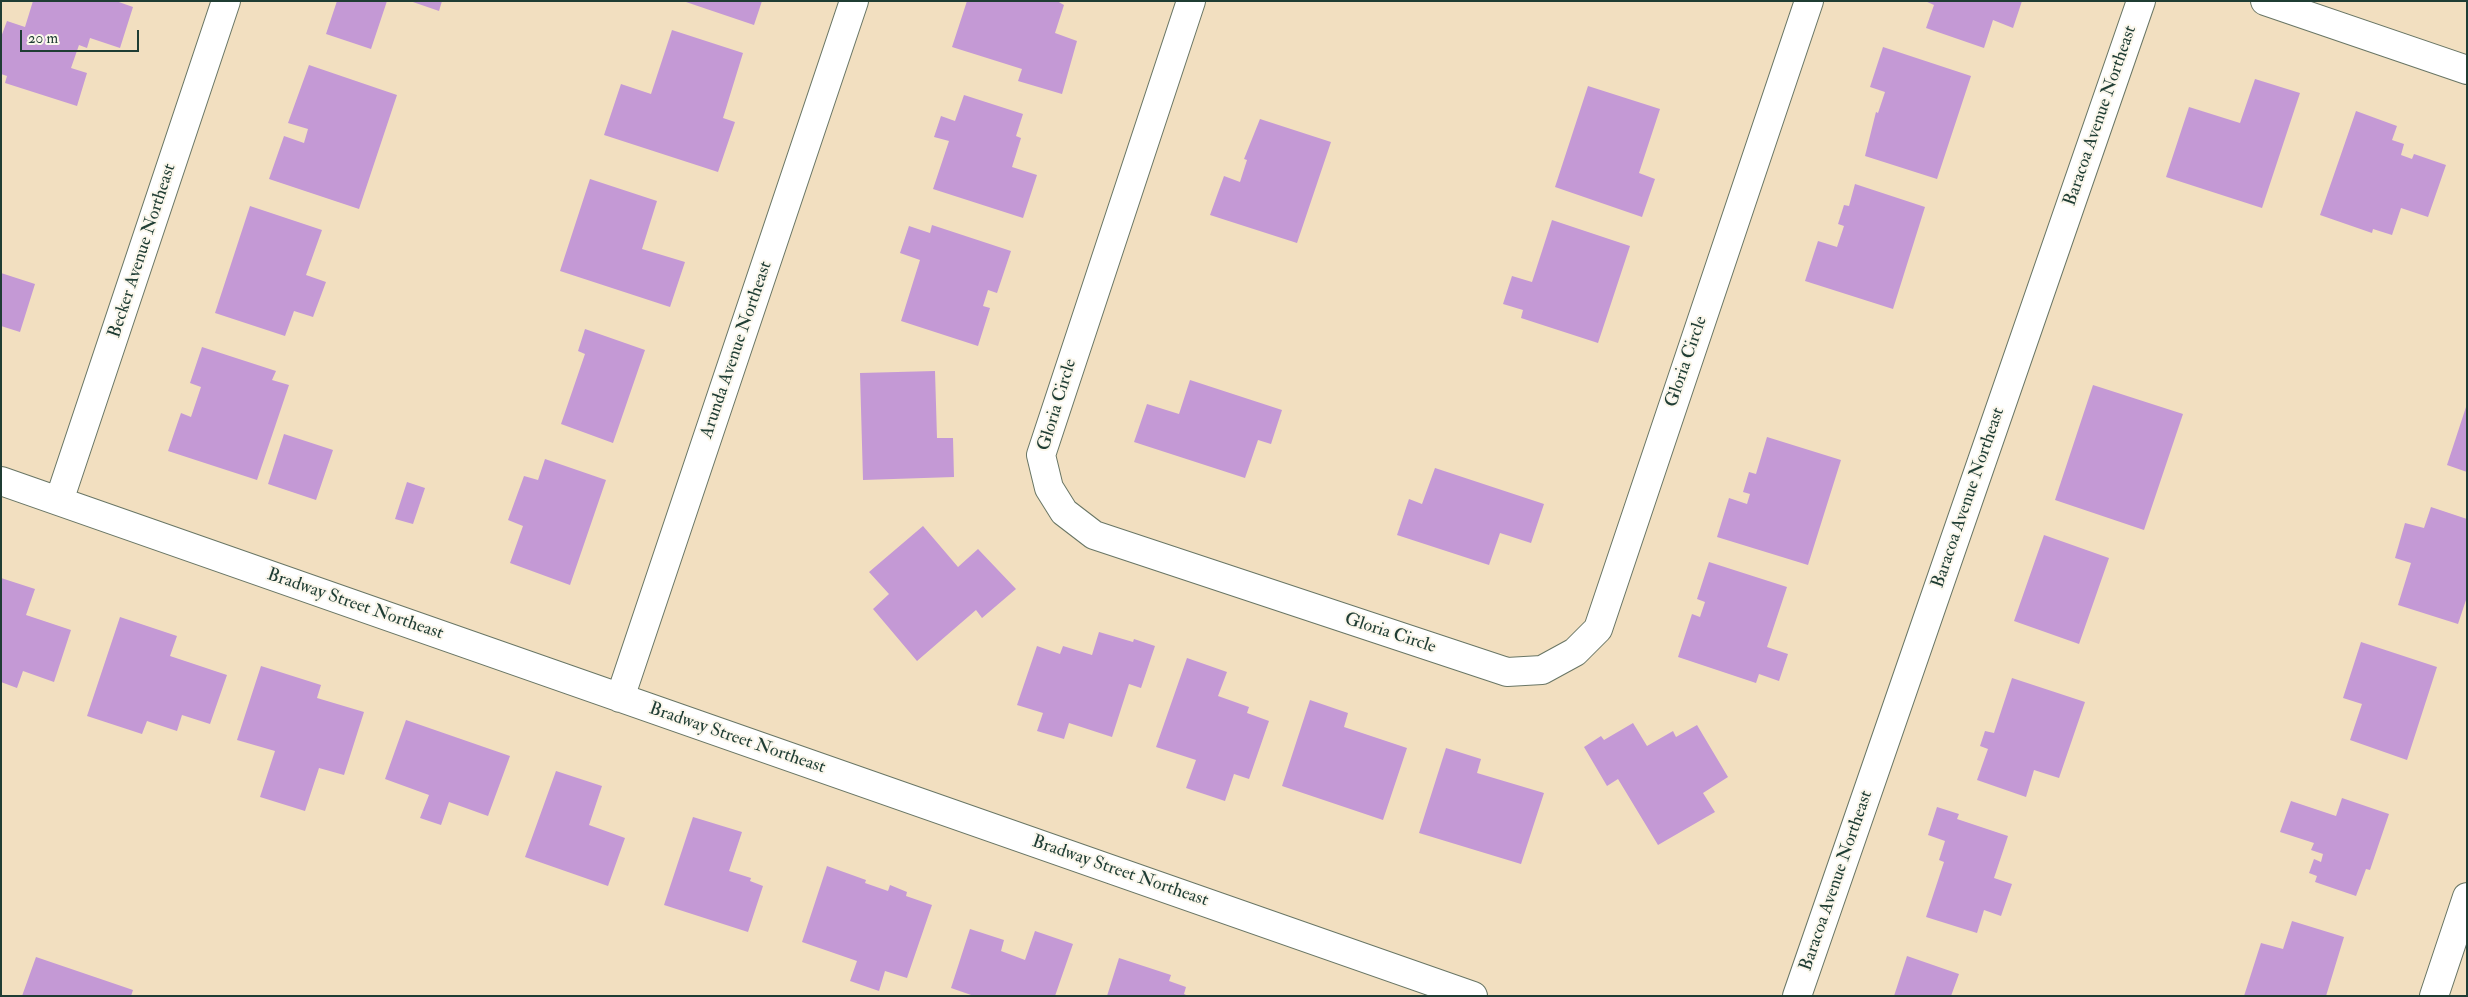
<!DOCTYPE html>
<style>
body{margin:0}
#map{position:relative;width:2468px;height:997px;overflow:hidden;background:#f2dfc0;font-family:"IM FELL Double Pica",serif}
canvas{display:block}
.frame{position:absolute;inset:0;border:2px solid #1f3d34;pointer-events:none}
.scale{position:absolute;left:20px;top:30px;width:119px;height:22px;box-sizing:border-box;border:2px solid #1f3d34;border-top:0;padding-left:6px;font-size:15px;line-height:18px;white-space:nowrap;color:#1f3d34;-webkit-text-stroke:4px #fbf7ec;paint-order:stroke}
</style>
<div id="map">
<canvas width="2468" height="997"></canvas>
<div class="frame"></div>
<div class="scale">20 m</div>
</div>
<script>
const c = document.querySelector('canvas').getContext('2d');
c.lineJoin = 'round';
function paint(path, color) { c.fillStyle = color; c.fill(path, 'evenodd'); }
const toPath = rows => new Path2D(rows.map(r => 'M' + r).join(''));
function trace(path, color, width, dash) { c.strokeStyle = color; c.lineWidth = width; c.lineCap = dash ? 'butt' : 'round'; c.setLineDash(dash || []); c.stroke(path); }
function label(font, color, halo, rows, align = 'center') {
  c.font = font + ' "IM FELL Double Pica",serif'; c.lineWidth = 4; c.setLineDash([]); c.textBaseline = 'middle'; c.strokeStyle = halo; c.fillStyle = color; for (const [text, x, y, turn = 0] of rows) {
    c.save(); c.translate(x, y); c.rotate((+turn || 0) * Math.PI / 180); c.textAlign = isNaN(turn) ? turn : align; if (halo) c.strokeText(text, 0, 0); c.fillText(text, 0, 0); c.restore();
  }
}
paint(toPath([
 [33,1,116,1,133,7,120,48,90,38,87,48,79,45,71,68,87,73,77,106,5,83,7,76,1,74,1,37,7,21,25,27],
 [337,1,387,1,371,49,326,34],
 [410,1,442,1,439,11],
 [683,1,762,1,754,25],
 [967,1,1057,1,1064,5,1055,33,1077,41,1062,94,1018,81,1022,69,952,47],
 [1925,1,2022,1,2013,28,1993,20,1984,48,1926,28,1934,5],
 [672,30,743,53,723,118,735,122,718,172,604,135,621,84,651,94],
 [1883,47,1971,76,1937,179,1865,156,1876,112,1878,113,1885,92,1870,87],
 [309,65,397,95,359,209,269,179,284,136,304,143,308,129,288,123],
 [2255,79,2300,93,2262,208,2166,177,2189,107,2240,123],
 [1588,86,1660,109,1639,173,1655,179,1642,217,1555,187],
 [964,95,1023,114,1016,136,1021,138,1012,167,1037,175,1023,218,933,189,949,141,934,137,941,116,955,121],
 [2356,111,2397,126,2392,140,2404,144,2401,155,2412,159,2414,154,2446,165,2428,217,2401,208,2392,235,2373,229,2372,233,2320,215],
 [1260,119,1331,142,1297,243,1210,215,1224,176,1240,182,1247,160,1244,159],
 [590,179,657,201,642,249,685,262,670,307,560,271],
 [1855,184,1925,207,1893,309,1805,281,1818,241,1837,247,1844,226,1838,224,1844,205,1849,206],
 [250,206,322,230,306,275,326,282,313,317,294,311,285,336,215,313],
 [1552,220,1630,246,1598,343,1521,318,1523,310,1503,304,1512,276,1532,282],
 [932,225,1011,251,997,293,988,290,983,306,990,308,978,346,901,321,920,260,900,253,909,226,930,233],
 [1,273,35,284,20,332,1,326],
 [585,329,645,350,613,443,561,424,585,354,578,351],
 [202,347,276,371,272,380,289,385,257,480,168,451,181,413,191,417,201,387,190,383],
 [935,371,937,438,953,438,954,477,863,480,860,373],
 [1190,380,1282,410,1271,444,1258,440,1245,478,1134,442,1147,404,1179,414],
 [2093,385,2183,414,2144,530,2055,500],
 [2466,407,2467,407,2467,472,2447,465],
 [284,434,333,450,316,500,268,484],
 [1767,437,1841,460,1808,565,1717,537,1729,498,1747,504,1750,494,1743,492,1749,472,1756,474],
 [545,459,606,480,570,585,510,563,523,526,508,520,524,476,538,480],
 [1435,468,1544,504,1531,543,1500,533,1489,565,1397,535,1409,499,1422,504],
 [407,482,425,488,413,524,395,519],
 [2431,507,2467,519,2467,597,2458,624,2398,605,2411,563,2395,558,2405,523,2424,528],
 [923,526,958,567,978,549,1016,589,982,618,976,610,917,661,873,609,889,594,869,572],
 [2044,535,2109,558,2079,644,2014,621],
 [1709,562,1787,587,1767,647,1788,654,1779,681,1759,674,1756,683,1678,657,1692,614,1700,617,1705,602,1697,599],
 [1,578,35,589,26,615,71,630,54,682,23,671,17,688,1,682],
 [120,617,177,636,170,656,227,675,210,724,182,715,177,731,147,721,142,734,87,716],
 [1099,632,1133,642,1134,639,1155,646,1141,688,1129,684,1112,737,1069,723,1064,739,1037,731,1043,713,1017,705,1037,646,1060,654,1063,646,1092,655],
 [2361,642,2437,667,2407,760,2350,740,2362,704,2343,698],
 [1187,658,1227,672,1218,696,1249,707,1247,713,1269,721,1249,779,1234,774,1225,801,1186,788,1196,760,1156,747],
 [261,666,321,685,317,698,364,712,344,775,319,768,305,811,260,797,275,751,237,740],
 [2012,678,2085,702,2059,778,2034,770,2026,797,1977,780,1988,749,1980,746,1985,731,1994,733],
 [1310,700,1348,713,1344,727,1407,748,1383,820,1282,786],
 [406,720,510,756,488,816,449,802,441,825,420,818,429,795,385,779],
 [1633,723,1647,746,1673,731,1676,737,1697,725,1728,777,1703,793,1715,812,1658,845,1618,779,1607,786,1584,747,1601,736,1604,740],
 [1446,748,1481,759,1477,773,1544,793,1521,864,1419,833],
 [556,771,602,786,589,825,625,838,608,886,525,857],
 [2342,798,2389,814,2370,870,2366,869,2356,896,2315,882,2317,876,2309,873,2314,859,2321,862,2323,854,2311,850,2314,843,2280,832,2291,801,2336,816],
 [1937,807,1959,814,1957,819,2008,836,1994,878,2012,884,2001,916,1984,910,1977,933,1926,917,1944,862,1939,860,1945,841,1928,835],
 [693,817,742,832,729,871,751,878,750,881,763,886,748,932,664,905],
 [827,866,866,880,865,883,888,891,890,885,907,892,906,896,932,905,907,978,885,971,879,991,850,981,857,961,802,942],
 [2292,921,2344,937,2326,996,2244,996,2261,943,2283,949],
 [970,929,1004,940,1001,951,1025,960,1035,931,1073,944,1055,996,974,996,951,988],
 [1907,956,1959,974,1951,996,1894,996],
 [36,957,133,990,131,996,22,996],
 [1119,958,1171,975,1169,981,1186,987,1184,994,1188,996,1107,996]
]), '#c499d5');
const minor = toPath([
 [1191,1,1041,455,1049,488,1064,512,1094,535,1507,672,1542,670,1575,652,1598,629,1809,1],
 [2265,1,2467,70],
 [1,481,1473,996],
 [59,501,226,1],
 [620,698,854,1],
 [1797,996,2141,1],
 [2434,996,2467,897]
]);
trace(minor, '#697665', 30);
trace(minor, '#fff', 28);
label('18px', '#1f3d34', '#fbf7ec', [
 ["Baracoa Avenue Northeast",2101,116,-71],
 ["Becker Avenue Northeast",143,251,-72],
 ["Arunda Avenue Northeast",737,350,-71],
 ["Gloria Circle",1687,362,-71],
 ["Gloria Circle",1058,405,-73],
 ["Baracoa Avenue Northeast",1969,498,-71],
 ["Bradway Street Northeast",355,605,19],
 ["Gloria Circle",1390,634,18],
 ["Bradway Street Northeast",737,739,19],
 ["Bradway Street Northeast",1120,872,19],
 ["Baracoa Avenue Northeast",1837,881,-71]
]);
</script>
